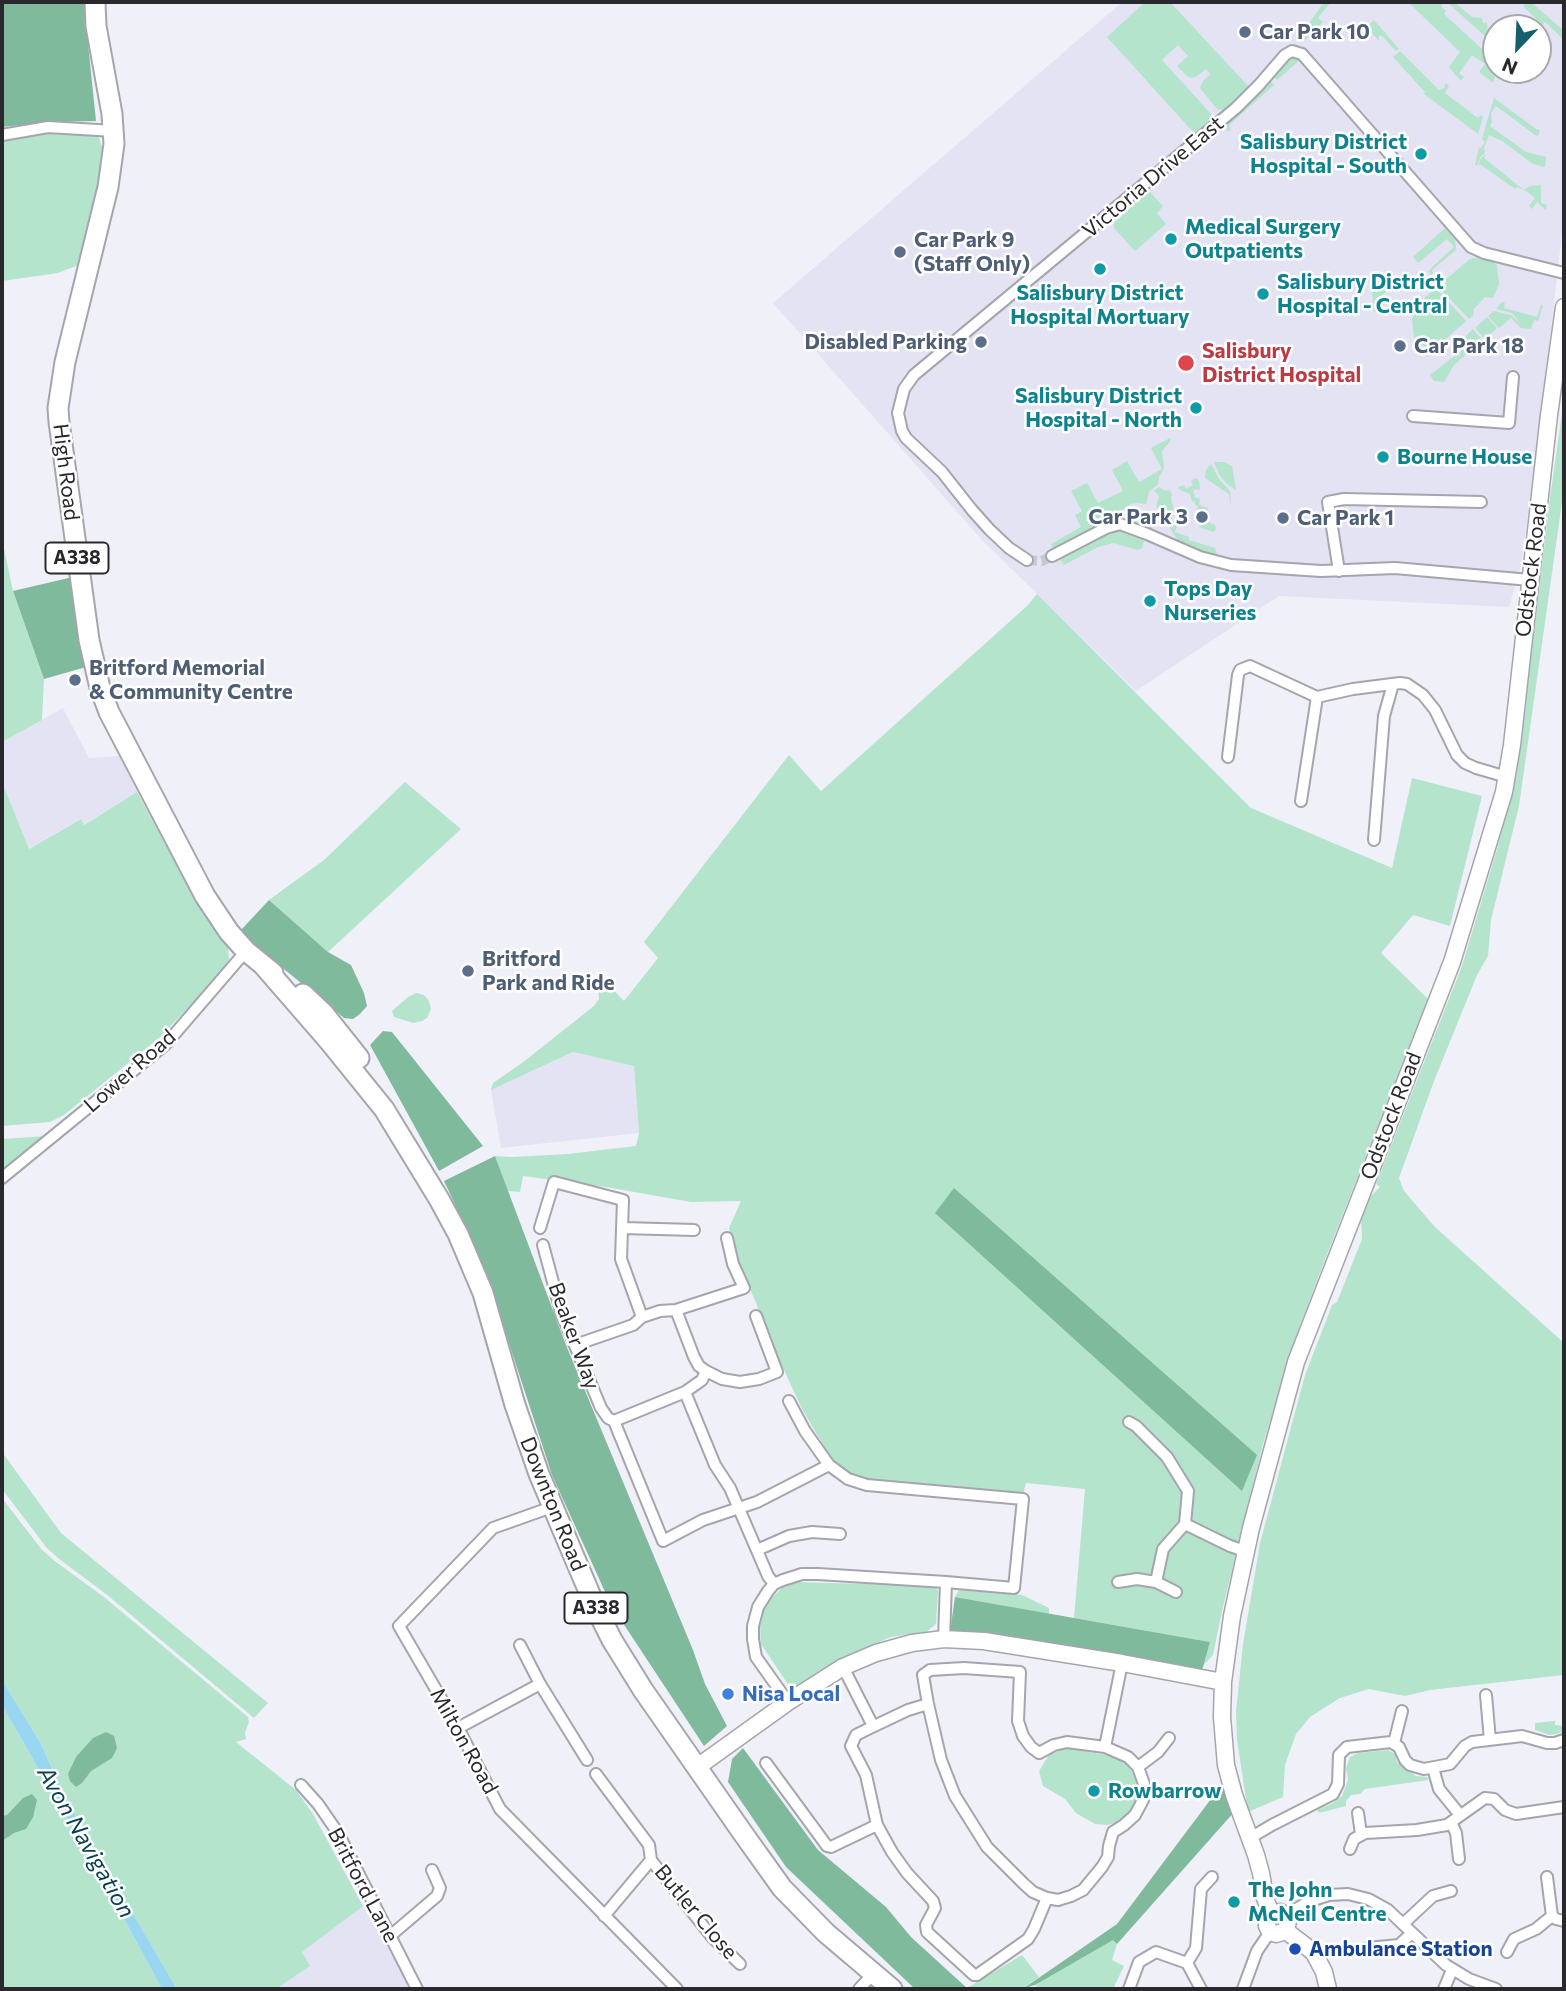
<!DOCTYPE html>
<style>
body{margin:0}
#map{position:relative;width:1566px;height:1991px;overflow:hidden;background:#f0f0f9;font-family:Commissioner,sans-serif}
canvas{display:block}
.frame{position:absolute;inset:0;border:4px solid #29292d;pointer-events:none}
.north{position:absolute;left:1482px;top:14px;width:70px;height:70px;box-sizing:border-box;background:#fff;border:2px solid #a9a9ab;border-radius:50%;rotate:203deg;font-size:19px;font-weight:700;line-height:28px;text-align:center;color:#29292d}
.north::after{content:'';display:block;margin:auto;width:24px;height:32px;background:#14606d;clip-path:polygon(50% 0,100% 100%,50% 72%,0 100%)}
</style>
<div id="map">
<canvas width="1566" height="1991"></canvas>
<div class="frame"></div>
<div class="north">N</div>
</div>
<script>
const c = document.querySelector('canvas').getContext('2d');
c.lineJoin = 'round';
function paint(path, color) { c.fillStyle = color; c.fill(path, 'evenodd'); }
const toPath = rows => new Path2D(rows.map(r => 'M' + r).join(''));
function trace(path, color, width, dash) { c.strokeStyle = color; c.lineWidth = width; c.lineCap = dash ? 'butt' : 'round'; c.setLineDash(dash || []); c.stroke(path); }
function label(font, color, halo, rows, align = 'center') {
  c.font = font + ' Commissioner,sans-serif'; c.lineWidth = 5; c.setLineDash([]); c.textBaseline = 'middle'; c.strokeStyle = halo; c.fillStyle = color; for (const [text, x, y, turn = 0] of rows) {
    c.save(); c.translate(x, y); c.rotate((+turn || 0) * Math.PI / 180); c.textAlign = isNaN(turn) ? turn : align; if (halo) c.strokeText(text, 0, 0); c.fillText(text, 0, 0); c.restore();
  }
}
paint(toPath([
 [1122,2,1564,2,1564,215,1539,435,1521,565,1509,607,1279,596,1136,691,982,540,773,303],
 [1496,28,1538,28,1538,70,1496,70],
 [63,708,89,758,119,756,137,792,83,825,80,819,28,849,2,782,2,742],
 [573,1052,634,1066,639,1133,501,1148,491,1090],
 [367,1902,410,1989,276,1989,310,1966,301,1952]
]), '#e3e3f3');
paint(toPath([
 [1145,2,1170,2,1249,87,1223,110,1217,109,1200,88,1203,81,1210,74,1206,69,1196,77,1191,78,1187,76,1177,66,1188,56,1178,45,1162,60,1212,115,1211,121,1198,132,1194,133,1107,37],
 [1324,2,1331,2,1318,18,1323,22,1305,40,1303,38,1303,32],
 [1408,2,1445,2,1441,6,1446,11,1444,14,1494,60,1496,59,1497,70,1493,83,1479,72,1485,64,1472,55,1459,73,1464,77,1461,81,1449,67,1460,52],
 [1447,2,1454,2,1472,17,1482,18,1483,23,1487,23,1488,35,1496,43,1496,46],
 [1527,2,1531,2,1564,31,1564,40,1545,22,1542,25,1523,6],
 [1374,20,1399,49,1396,51,1381,35,1378,37,1380,42,1367,27],
 [1400,51,1439,90,1444,88,1446,83,1449,86,1445,93,1478,118,1481,115,1483,117,1478,134,1424,94,1425,92,1393,57],
 [1292,58,1303,61,1314,74,1312,76,1299,61,1277,80,1274,77,1270,81,1274,85,1229,125,1231,129,1227,132,1227,121,1288,59],
 [1494,98,1536,129,1540,130,1538,136,1535,135,1496,106,1491,113,1492,122,1490,126,1526,152,1546,157,1545,167,1533,164,1502,141,1489,135,1484,148,1485,153,1481,156,1477,166,1475,164,1479,148,1481,148,1485,142,1482,139],
 [49,130,98,134,107,163,84,263,58,273,2,281,2,136],
 [1486,154,1484,158,1524,190,1530,186,1541,185,1541,203,1547,205,1546,210,1537,202,1532,209,1529,206,1535,198,1526,191,1517,187,1515,189,1480,164,1478,166,1481,158],
 [1149,191,1163,206,1157,213,1166,224,1135,251,1114,228,1114,223],
 [1445,228,1455,239,1456,250,1432,270,1433,273,1431,275,1428,272,1433,266,1454,247,1447,239,1418,263,1413,257],
 [1482,257,1492,260,1497,266,1499,284,1493,298,1485,297,1474,309,1473,316,1469,319,1438,286,1470,259],
 [1407,270,1408,271,1379,298,1382,302,1378,306,1385,310,1374,312,1372,293,1391,276,1393,279,1397,279],
 [1436,288,1466,321,1439,345,1426,347,1418,343,1414,337,1412,319,1421,301],
 [1502,302,1505,303,1504,308,1537,317,1541,305,1543,305,1538,321,1534,320,1531,329,1521,328,1511,318,1499,328,1488,316,1494,311,1511,315,1521,324,1512,313,1496,309],
 [1487,317,1497,328,1485,339,1475,328],
 [1473,329,1482,340,1454,365,1444,382,1434,381,1430,375,1461,351,1459,343],
 [1564,399,1564,488,1519,806,1491,920,1488,956,1477,975,1434,1081,1399,1178,1404,1191,1435,1227,1564,1343,1564,1675,1430,1690,1405,1696,1369,1689,1340,1698,1310,1717,1296,1734,1285,1765,1283,1797,1248,1812,1237,1740,1236,1712,1243,1644,1260,1543,1305,1375,1332,1305,1337,1302,1362,1239,1361,1218,1369,1198,1380,1187,1376,1184,1462,966,1498,846,1517,773,1550,498],
 [1170,438,1171,440,1162,451,1164,469,1159,477,1158,484,1149,492,1146,504,1137,503,1131,504,1088,532,1054,551,1051,544,1081,527,1075,515,1082,511,1071,491,1087,483,1098,503,1123,491,1112,470,1127,461,1139,482,1162,469,1151,448],
 [1214,462,1224,462,1232,466,1236,490,1226,483,1219,474],
 [1211,464,1219,479,1230,491,1231,508,1229,494,1205,478,1206,470],
 [1196,478,1199,481,1200,490,1194,489,1193,493,1195,494,1194,497,1200,499,1199,505,1208,508,1207,512,1210,513,1208,522,1215,525,1216,528,1214,532,1199,527,1201,518,1198,517,1200,511,1197,510,1198,506,1195,505,1195,502,1192,501,1190,494,1180,490,1178,487,1184,485,1186,489,1193,485,1191,481],
 [1160,487,1163,490,1170,491,1172,495,1171,498,1174,512,1171,520,1178,523,1175,532,1189,537,1189,540,1215,548,1218,557,1179,542,1172,532,1162,510,1156,507,1159,496,1154,490],
 [1134,516,1149,519,1153,530,1151,531,1128,522],
 [1122,529,1140,536,1144,541,1142,548,1138,550,1113,543,1098,547,1064,565,1060,559,1056,561,1054,558,1103,533],
 [2,539,13,591,44,679,42,720,2,742],
 [1037,594,1251,808,1392,868,1412,778,1482,796,1450,926,1413,915,1381,953,1428,999,1326,1257,1298,1331,1263,1444,1222,1611,1213,1655,1203,1666,1210,1642,1074,1618,1085,1489,1026,1483,1023,1495,865,1480,836,1467,802,1409,761,1320,757,1305,749,1287,737,1266,729,1228,741,1201,691,1202,606,1187,523,1176,520,1192,508,1191,495,1156,512,1157,568,1154,636,1146,639,1133,634,1066,573,1052,491,1090,493,1083,522,1063,594,1006,599,999,598,988,605,981,624,1001,658,958,644,942,789,755,821,791,1027,606],
 [2,782,29,849,81,819,84,825,137,792,203,914,228,947,229,960,213,982,159,1038,64,1115,50,1122,2,1126],
 [405,782,461,829,328,952,269,900,324,860],
 [416,993,424,995,429,1001,431,1009,427,1018,422,1021,413,1023,394,1017,392,1011,408,997],
 [47,1136,2,1170,2,1139],
 [2,1452,61,1533,268,1703,254,1718,106,1594,59,1559,46,1547,2,1489],
 [2,1498,42,1550,56,1562,104,1597,248,1717,249,1722,245,1733,246,1739,236,1742,296,1790,313,1814,363,1906,302,1952,310,1966,276,1989,177,1989,82,1827,63,1792,40,1742,2,1680],
 [796,1582,935,1586,938,1591,936,1624,926,1632,891,1637,845,1656,791,1689,761,1644,760,1626,763,1612,770,1599,782,1588],
 [959,1590,1022,1595,1049,1608,1049,1614,955,1597],
 [2,1705,121,1913,162,1989,2,1989],
 [1555,1721,1555,1725,1564,1726,1564,1731,1557,1734,1549,1735,1535,1730,1535,1723],
 [1066,1748,1112,1756,1127,1765,1138,1779,1137,1796,1132,1810,1120,1821,1108,1825,1095,1824,1076,1813,1065,1799,1043,1786,1039,1771,1049,1755],
 [1388,1750,1395,1754,1397,1762,1416,1776,1427,1777,1429,1780,1365,1789,1360,1794,1351,1795,1346,1801,1346,1806,1319,1813,1317,1810,1333,1803,1342,1796,1348,1780,1346,1768,1350,1757,1358,1753],
 [1113,1939,1117,1944,1112,1960,1124,1966,1113,1989,1040,1989,1035,1985],
 [1022,1955,1039,1977,1022,1989,967,1988]
]), '#b5e4cc');
paint(toPath([
 [2,2,86,2,86,24,96,121,49,122,2,127],
 [77,576,86,667,44,679,13,591],
 [269,900,328,952,351,965,364,993,367,1006,360,1014,353,1019,344,1018,263,952,241,930],
 [383,1031,392,1032,483,1146,439,1171,370,1045],
 [495,1156,566,1345,693,1650,705,1684,727,1726,704,1746,611,1605,552,1475,492,1291,466,1228,444,1181],
 [954,1188,1257,1455,1242,1491,935,1213],
 [955,1597,1210,1642,1201,1674,950,1632],
 [106,1732,114,1736,117,1748,112,1758,91,1771,82,1783,76,1787,70,1781,68,1774,76,1757,93,1738],
 [743,1748,818,1850,886,1907,911,1937,968,1989,915,1989,786,1867,728,1782,732,1759],
 [1223,1783,1235,1811,1117,1944,1113,1940,1035,1985,1024,1988,1117,1924],
 [32,1794,37,1800,33,1817,26,1829,14,1833,2,1841,2,1816,7,1815,23,1798]
]), '#80ba9d');
paint(toPath([
 [2,1680,40,1742,63,1792,82,1827,177,1989,162,1989,121,1913,2,1705]
]), '#98d6f1');
trace(toPath([
 [1027,560,1042,561,1052,556]
]), '#c8c8d0', 10, [10, 5]);
const street = toPath([
 [2,135,48,127,114,131],
 [1413,416,1509,423,1513,377],
 [1052,556,1106,528,1120,524,1147,534,1200,557,1231,565,1321,571,1395,568,1530,580],
 [1027,560,1009,548,989,529,972,510,942,472,906,438,902,431,898,413,904,389,914,375,1236,108,1259,85,1285,55,1292,51,1302,54,1471,247,1484,253,1564,273],
 [1339,571,1328,502,1344,499,1481,502],
 [1228,757,1238,675,1240,670,1250,666,1317,697,1353,689,1400,683,1407,684,1423,695,1435,710,1457,755,1465,763,1476,768,1507,777],
 [1301,801,1317,697],
 [1374,840,1384,716,1393,684],
 [2,1178,166,1044,246,951],
 [540,1228,554,1182,623,1200,621,1259,642,1317],
 [623,1228,694,1230],
 [543,1245,561,1312,601,1408,608,1418,614,1421],
 [575,1345,633,1325,642,1317,660,1311,676,1310],
 [706,1371,699,1366,694,1357,676,1310,744,1288,733,1264,727,1238],
 [685,1392,715,1465,730,1488,768,1576,774,1584],
 [789,1401,805,1431,829,1465],
 [614,1421,663,1541,703,1520,757,1502,829,1465,848,1479,867,1485,1023,1499,1014,1588,946,1582],
 [614,1421,685,1392,702,1380,706,1371,722,1379,740,1382,759,1379,777,1372,756,1316],
 [1129,1422,1136,1426,1167,1457,1188,1491,1185,1524,1163,1549,1156,1582,1176,1592],
 [552,1507,493,1528,399,1626,456,1724,500,1809,677,1989],
 [1185,1524,1230,1546,1245,1551],
 [757,1550,789,1536,812,1532,840,1534],
 [1118,1582,1137,1579,1156,1582],
 [520,1645,540,1684,587,1760],
 [843,1667,873,1726],
 [964,1668,1020,1672,1018,1721,1023,1736,1031,1747,1039,1753,1054,1745,1067,1742,1105,1747,1128,1757,1138,1767,1144,1784,1143,1800,1135,1815,1124,1825,1113,1832,1109,1846,1108,1857,1102,1867,1083,1890,1071,1896,1058,1900,1047,1898,1033,1892,1024,1884,987,1847,955,1796,941,1760,928,1704,923,1675,930,1670,964,1668],
 [1486,1695,1490,1740],
 [788,1702,756,1657,753,1639,753,1626,758,1607,768,1591,774,1584,783,1580,802,1574,818,1574,946,1582,944,1639],
 [928,1704,908,1710,868,1729,856,1735,851,1746,866,1775,877,1825,892,1852,907,1873,933,1901,935,1908,926,1925,927,1932,974,1975,977,1975,1028,1939,1034,1929,1047,1898],
 [458,1728,540,1684],
 [1394,1743,1402,1711],
 [1105,1747,1122,1663],
 [766,1763,827,1846,831,1847,877,1825],
 [1138,1767,1158,1752,1169,1738],
 [1433,1768,1439,1789,1460,1815],
 [596,1774,649,1845,651,1860],
 [301,1785,318,1804,338,1833,417,1989],
 [1358,1813,1361,1834],
 [1451,1822,1456,1833,1459,1859],
 [1250,1838,1272,1825,1333,1794,1338,1784,1339,1755,1347,1747,1391,1742,1399,1747,1405,1760,1410,1765,1424,1769,1450,1764,1465,1746,1472,1742,1522,1736,1547,1743,1555,1743,1564,1740],
 [1350,1849,1354,1839,1365,1833,1417,1830,1447,1825,1485,1798,1494,1799,1505,1810,1516,1814,1564,1807],
 [1547,1877,1552,1916],
 [1285,1915,1310,1901,1329,1895,1348,1894,1368,1899,1388,1910,1446,1965,1469,1979,1496,1989],
 [604,1916,651,1860,712,1937,740,1964],
 [1403,1924,1433,1896,1451,1891],
 [390,1936,437,1896,440,1888,432,1870],
 [1368,1948,1399,1945,1412,1933],
 [1507,1952,1514,1939,1536,1929,1552,1916,1556,1919,1564,1921],
 [1187,1963,1196,1948,1201,1889,1212,1877],
 [859,1989,874,1973],
 [1129,1989,1139,1962,1156,1952,1187,1963,1201,1989],
 [1243,1989,1257,1951,1270,1932],
 [1444,1989,1452,1970]
]);
const secondary = toPath([
 [696,1768,788,1702,843,1667,876,1653,912,1643,944,1639,984,1641,1122,1663,1223,1682],
 [1271,1914,1280,1912,1285,1915,1288,1921,1286,1931],
 [1286,1931,1276,1934,1270,1932,1267,1926,1267,1920,1271,1914,1265,1898,1261,1873,1256,1855,1234,1795,1226,1765,1222,1717,1223,1682,1232,1616,1251,1528,1296,1362,1452,962,1504,792,1512,745,1549,415,1564,307],
 [1286,1931,1307,1947,1314,1953,1324,1972,1328,1989]
]);
const highway = toPath([
 [95,2,96,26,112,114,114,144,108,187,65,362,58,408,59,422,89,640,100,688,109,712,205,896,229,932,246,951,273,973],
 [263,965,329,1041,384,1109,439,1199,458,1234,483,1293,515,1405,539,1474,595,1606,612,1640,643,1690,742,1832,782,1888,826,1933,892,1989],
 [303,994,324,1014,359,1058]
]);
trace(street, '#a5a5ad', 14);
trace(secondary, '#a5a5ad', 19);
trace(highway, '#a5a5ad', 23);
trace(street, '#fff', 10);
trace(secondary, '#fff', 16);
trace(highway, '#fff', 19);
for (const [x, y, r, color] of [
 [1245,32,7,"#5c6f8a"],
 [1421,154,7,"#0f9aa8"],
 [1171,239,7,"#0f9aa8"],
 [900,252,7,"#5c6f8a"],
 [1100,269,7,"#0f9aa8"],
 [1263,294,7,"#0f9aa8"],
 [981,342,7,"#5c6f8a"],
 [1400,346,7,"#5c6f8a"],
 [1186,363,9,"#e0444e"],
 [1196,408,7,"#0f9aa8"],
 [1383,457,7,"#0f9aa8"],
 [1202,517,7,"#5c6f8a"],
 [1283,518,7,"#5c6f8a"],
 [1150,601,7,"#0f9aa8"],
 [75,680,7,"#5c6f8a"],
 [468,971,7,"#5c6f8a"],
 [728,1694,7,"#3f7fe0"],
 [1094,1791,7,"#0f9aa8"],
 [1234,1902,7,"#0f9aa8"],
 [1295,1949,7,"#1a4fb4"]
]) { const dot = new Path2D(); dot.arc(x, y, r, 0, 2 * Math.PI); c.fillStyle = color; c.fill(dot); trace(dot, '#fff', 2.5); }
for (const [x, y, w] of [
 [77,558,63],
 [596,1608,63]
]) { const box = new Path2D(); box.roundRect(x - w / 2, y - 15.5, w, 31, 5); c.fillStyle = '#fff'; c.fill(box); trace(box, '#29292d', 2); }
label('bold 19px', '#29292d', null, [
 ["A338",77,558],
 ["A338",596,1608]
]);
label('bold 21px', '#4e5e75', '#fff', [
 ["Car Park 10",1259,32],
 ["Car Park 9",914,240],
 ["(Staff Only)",914,264],
 ["Disabled Parking",967,342,"right"],
 ["Car Park 18",1414,346],
 ["Car Park 3",1188,517,"right"],
 ["Car Park 1",1297,518],
 ["Britford Memorial",89,668],
 ["& Community Centre",89,692],
 ["Britford",482,959],
 ["Park and Ride",482,983]
], 'left');
label('bold 21px', '#0d838f', '#fff', [
 ["Salisbury District",1407,142,"right"],
 ["Hospital - South",1407,166,"right"],
 ["Medical Surgery",1185,227],
 ["Outpatients",1185,251],
 ["Salisbury District",1277,282],
 ["Hospital - Central",1277,306],
 ["Salisbury District",1100,293,"center"],
 ["Hospital Mortuary",1100,317,"center"],
 ["Salisbury District",1182,396,"right"],
 ["Hospital - North",1182,420,"right"],
 ["Bourne House",1397,457],
 ["Tops Day",1164,589],
 ["Nurseries",1164,613],
 ["Rowbarrow",1108,1791],
 ["The John",1248,1890],
 ["McNeil Centre",1248,1914]
], 'left');
label('21px', '#29292d', '#fff', [
 ["Victoria Drive East",1153,177,-40],
 ["High Road",66,472,83],
 ["Odstock Road",1531,570,-83],
 ["Lower Road",130,1071,-41],
 ["Odstock Road",1391,1116,-69],
 ["Beaker Way",574,1336,70],
 ["Downton Road",553,1504,68],
 ["Milton Road",464,1741,61],
 ["Britford Lane",363,1885,62],
 ["Butler Close",696,1912,50]
]);
label('bold 21px', '#be3a42', '#fff', [
 ["Salisbury",1202,351],
 ["District Hospital",1202,375]
], 'left');
label('bold 21px', '#366cbe', '#fff', [
 ["Nisa Local",742,1694]
], 'left');
label('bold 21px', '#164399', '#fff', [
 ["Ambulance Station",1309,1949]
], 'left');
label('italic 23px', '#084052', '#fff', [
 ["Avon Navigation",86,1842,60]
]);
</script>
